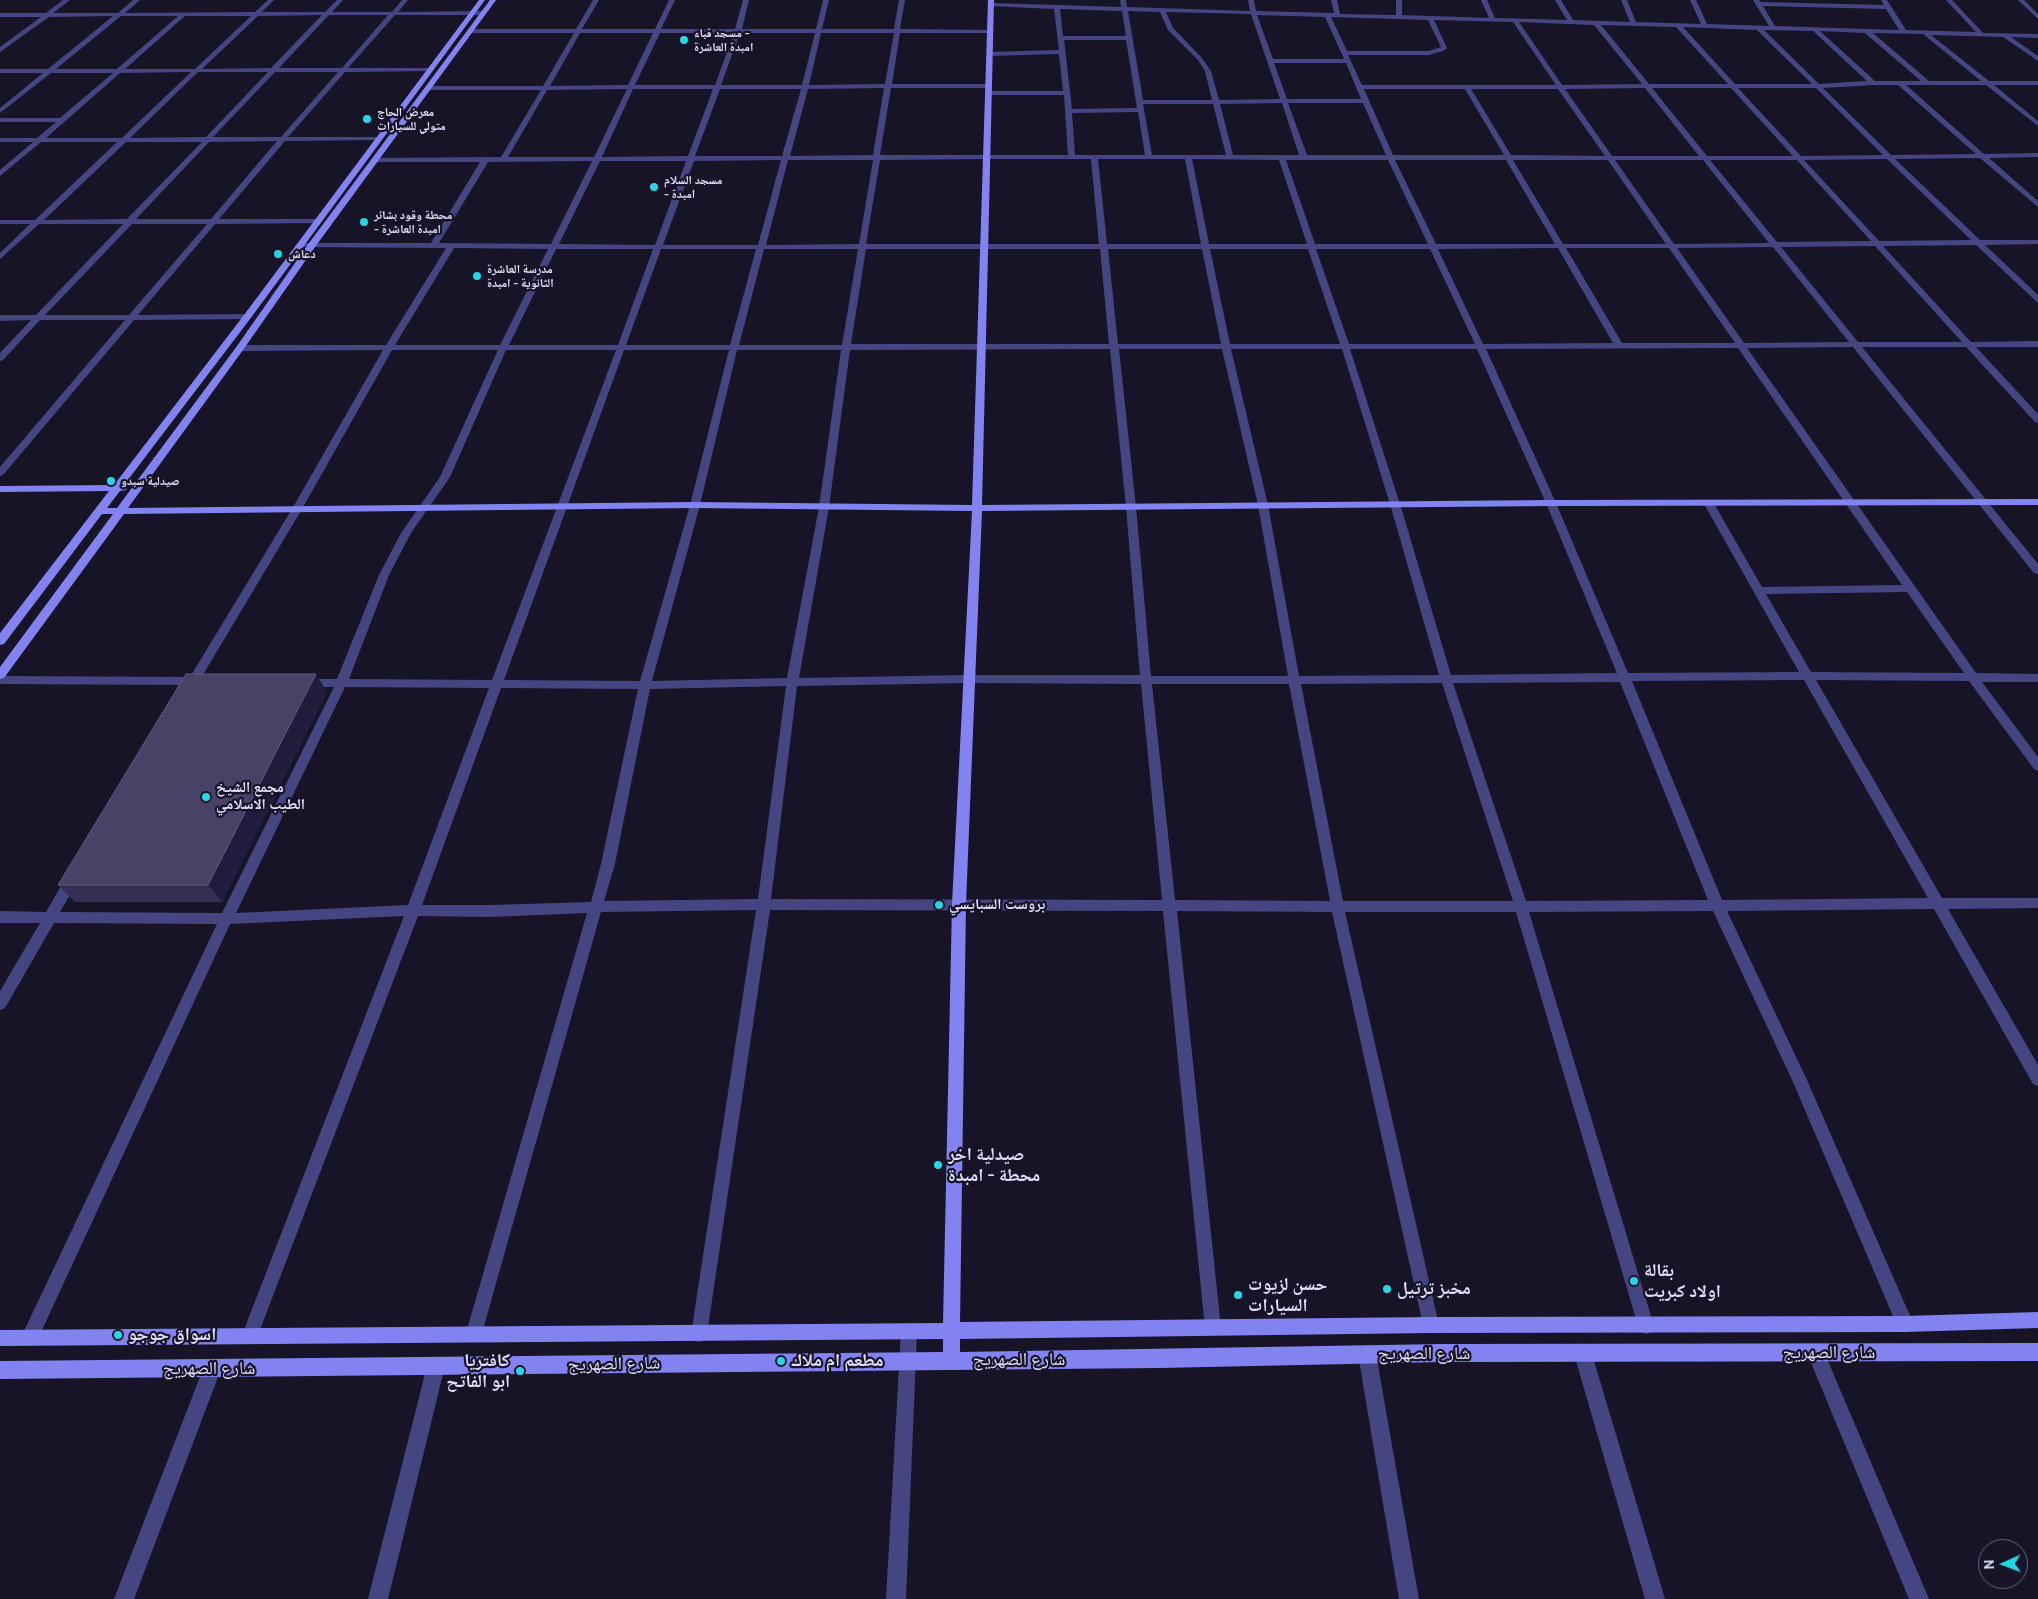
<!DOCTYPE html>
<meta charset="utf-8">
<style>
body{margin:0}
#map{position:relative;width:2038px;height:1599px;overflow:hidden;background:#171428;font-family:Cabin,sans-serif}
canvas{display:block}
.north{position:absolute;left:1978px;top:1539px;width:50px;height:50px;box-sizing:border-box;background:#171428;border:1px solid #68657c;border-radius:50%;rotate:268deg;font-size:14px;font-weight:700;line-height:20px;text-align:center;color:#e1dffb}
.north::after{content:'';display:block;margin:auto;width:18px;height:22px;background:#22d8e4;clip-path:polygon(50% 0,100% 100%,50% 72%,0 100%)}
</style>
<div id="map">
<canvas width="2038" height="1599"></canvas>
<div class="north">N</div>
</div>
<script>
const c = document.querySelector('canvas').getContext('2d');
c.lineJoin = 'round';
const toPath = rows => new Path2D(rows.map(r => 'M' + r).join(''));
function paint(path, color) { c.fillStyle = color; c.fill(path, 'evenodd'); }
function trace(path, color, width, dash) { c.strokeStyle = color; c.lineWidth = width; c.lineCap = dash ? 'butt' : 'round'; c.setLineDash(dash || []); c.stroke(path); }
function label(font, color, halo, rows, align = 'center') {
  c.font = font + ' Cabin,"Noto Naskh Arabic",sans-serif'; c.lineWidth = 4.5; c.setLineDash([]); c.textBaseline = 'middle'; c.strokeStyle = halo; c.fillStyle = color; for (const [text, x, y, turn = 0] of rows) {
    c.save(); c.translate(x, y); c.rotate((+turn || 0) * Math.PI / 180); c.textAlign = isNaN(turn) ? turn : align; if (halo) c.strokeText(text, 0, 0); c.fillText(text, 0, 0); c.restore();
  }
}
paint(toPath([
 [63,0,70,0,53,13,118,13,133,0,140,0,125,13,255,12,268,0,274,0,262,12,325,12,337,0,343,0,332,12,392,12,402,0,408,0,398,12,484,11,487,13,484,15,395,15,348,68,430,68,433,70,432,71,345,72,288,137,378,137,382,139,380,140,285,141,219,219,317,219,321,221,320,223,215,224,138,315,247,314,250,315,250,319,134,320,3,475,0,476,0,467,125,320,40,320,3,360,0,361,0,353,31,320,0,321,0,315,36,315,123,224,39,224,0,259,0,253,30,224,0,224,0,220,35,220,117,142,41,142,0,176,0,170,33,142,0,142,0,138,37,138,56,122,0,122,0,118,60,118,113,73,51,73,0,113,0,108,43,73,0,73,0,69,48,69,113,16,49,17,0,52,0,47,41,17,0,17,0,13,46,13,63,0],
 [322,15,271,68,202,69,258,16,322,15],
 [329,15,388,15,342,68,279,68,329,15],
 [121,16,178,16,117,69,56,69,121,16],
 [185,16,251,16,195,69,125,69,185,16],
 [191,72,122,138,46,138,120,73,191,72],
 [198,72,268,72,206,137,130,138,198,72],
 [275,72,338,72,281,137,213,137,275,72],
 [277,141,211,219,136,219,209,142,277,141],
 [126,142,202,142,127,219,44,220,126,142],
 [132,224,207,224,129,315,45,315,132,224],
 [593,0,599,0,582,29,655,29,669,0,675,0,661,29,735,29,743,0,749,0,742,29,816,29,823,0,829,0,822,29,894,29,899,0,905,0,900,29,992,30,990,33,900,33,892,84,988,84,991,86,988,88,891,88,880,155,1068,155,1064,95,988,95,985,93,988,91,1063,91,1059,54,989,56,986,54,989,52,1059,50,1054,9,989,6,991,3,1121,7,1120,0,1126,0,1127,7,1250,11,1248,0,1254,0,1256,11,1334,13,1331,0,1337,0,1340,14,1396,15,1396,0,1402,0,1402,15,1489,18,1481,0,1487,0,1495,18,1567,20,1555,0,1561,0,1573,20,1630,22,1621,0,1627,0,1636,22,1701,24,1690,0,1696,0,1707,24,1769,26,1753,0,1759,0,1760,2,1884,5,1881,0,1887,0,1906,30,1976,32,1946,0,1952,0,1983,33,2038,34,2038,38,2011,37,2038,56,2038,61,2003,37,1931,35,1989,81,2038,81,2038,85,1994,85,2038,121,2038,126,1986,85,1906,85,1984,154,2038,153,2038,157,1989,158,2038,201,2038,207,1980,158,1895,159,1980,240,2038,240,2038,244,1985,245,2038,295,2038,303,1976,245,1883,246,1971,342,2038,341,2038,347,1976,347,2038,414,2038,423,2035,422,1966,347,1862,347,2038,564,2038,574,2034,573,1853,347,1747,348,1976,673,2038,674,2038,682,1982,682,2038,757,2038,771,2034,769,1969,681,1816,680,1942,898,2038,898,2038,908,1948,909,2038,1065,2038,1086,2033,1084,1934,909,1727,911,1807,1080,1911,1318,1913,1324,1911,1330,1905,1332,1899,1330,1793,1082,1713,911,1529,912,1654,1326,1652,1332,1646,1334,1640,1332,1638,1326,1516,912,1345,912,1439,1325,1437,1331,1431,1333,1425,1331,1423,1325,1332,912,1177,911,1221,1328,1219,1334,1213,1336,1207,1334,1205,1328,1163,911,770,910,707,1334,705,1340,699,1342,693,1340,691,1334,756,910,601,912,482,1333,480,1339,474,1341,468,1339,466,1333,587,913,490,917,418,916,258,1335,256,1341,250,1343,244,1341,242,1335,404,916,230,924,36,1343,30,1345,24,1343,22,1337,24,1331,217,924,54,923,5,1008,0,1010,0,991,40,923,0,923,0,911,46,912,68,874,73,873,78,874,80,878,60,912,222,913,334,687,306,687,300,683,306,679,337,679,379,575,401,533,440,477,498,350,392,350,302,509,201,678,204,681,202,684,196,685,194,689,190,690,186,689,185,685,0,684,0,676,190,677,292,509,383,350,240,351,236,348,240,345,386,345,446,248,299,247,295,245,299,243,431,243,480,162,375,162,371,160,375,158,501,157,541,90,428,90,425,88,428,86,543,86,574,33,470,33,467,31,470,29,576,29,593,0],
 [1763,6,1886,9,1899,30,1775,26,1763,6],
 [1060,9,1122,11,1126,36,1063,36,1060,9],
 [1128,11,1160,12,1168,30,1198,60,1205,71,1212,100,1143,100,1128,11],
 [1166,12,1251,14,1280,99,1219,100,1211,71,1202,58,1173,28,1166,12],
 [1257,15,1325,17,1344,59,1273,59,1257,15],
 [1331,17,1428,20,1441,47,1429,51,1347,51,1331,17],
 [1434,20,1513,22,1556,85,1362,85,1348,55,1429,55,1443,51,1447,48,1434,20],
 [1519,22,1594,25,1642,84,1562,85,1519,22],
 [1601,25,1676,27,1728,84,1649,84,1601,25],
 [1683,27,1757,30,1812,84,1735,84,1683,27],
 [1764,30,1813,31,1867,81,1819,84,1764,30],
 [1820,31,1865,33,1921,81,1875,81,1820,31],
 [580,33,653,33,628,85,550,86,580,33],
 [660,33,734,33,715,85,635,85,660,33],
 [740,33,815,33,802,85,721,85,740,33],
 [821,33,894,33,885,84,809,85,821,33],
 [1873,33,1923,34,1981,81,1929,81,1873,33],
 [1064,40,1126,40,1137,108,1072,109,1064,40],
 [1274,63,1346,63,1361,99,1287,99,1274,63],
 [1873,85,1898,85,1976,154,1891,155,1823,88,1873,85],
 [884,88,873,155,790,156,808,89,884,88],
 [1645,88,1699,156,1612,156,1565,89,1645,88],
 [1652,88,1731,88,1793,156,1707,156,1652,88],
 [1738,88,1816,88,1883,155,1801,156,1738,88],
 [627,89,594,157,508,157,547,90,627,89],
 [633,89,713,89,688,156,602,157,633,89],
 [720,89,801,89,782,156,695,156,720,89],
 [1364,89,1465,89,1504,155,1393,155,1364,89],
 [1471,89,1558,89,1605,156,1511,155,1471,89],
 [1282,103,1299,155,1233,155,1220,104,1282,103],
 [1288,103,1363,103,1386,155,1307,155,1288,103],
 [1143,104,1213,104,1226,155,1152,155,1143,104],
 [1138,112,1145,155,1075,155,1072,113,1138,112],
 [986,159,1091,159,1099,244,866,244,880,160,986,159],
 [1098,159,1185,159,1201,244,1107,244,1098,159],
 [1192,159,1279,160,1307,244,1209,244,1192,159],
 [1887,159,1971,240,1879,241,1804,160,1887,159],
 [781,160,758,245,663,245,694,161,781,160],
 [788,160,873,160,859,244,766,245,788,160],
 [1286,160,1388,160,1428,244,1315,244,1286,160],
 [1395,160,1506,160,1555,244,1436,244,1395,160],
 [1513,160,1608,160,1666,244,1563,244,1513,160],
 [1615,160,1703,160,1769,243,1674,244,1615,160],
 [1710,160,1797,160,1871,241,1777,242,1710,160],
 [592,161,551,244,439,243,488,162,592,161],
 [600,161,686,161,655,245,559,244,600,161],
 [1875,246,1962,342,1858,342,1781,247,1875,246],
 [1773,247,1849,342,1744,343,1677,248,1773,247],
 [454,248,548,249,500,345,395,345,454,248],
 [1558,248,1613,343,1483,344,1438,249,1558,248],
 [1566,248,1669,248,1735,343,1622,343,1566,248],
 [556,249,653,249,618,345,509,345,556,249],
 [661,249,756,249,730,345,626,345,661,249],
 [764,249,858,249,842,345,739,345,764,249],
 [866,249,1100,249,1109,344,851,344,866,249],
 [1108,249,1202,249,1221,344,1118,344,1108,249],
 [1210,249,1308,249,1340,344,1230,344,1210,249],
 [1316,249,1430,249,1475,344,1349,344,1316,249],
 [1738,348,1902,585,1762,587,1713,502,1712,500,1704,500,1703,502,1799,672,1628,673,1556,503,1486,349,1738,348],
 [1110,349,1126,507,1140,675,969,675,799,678,829,507,850,350,1110,349],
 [1119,349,1222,349,1258,505,1288,676,1151,676,1136,507,1119,349],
 [1231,349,1342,349,1390,504,1439,675,1299,676,1268,505,1231,349],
 [1350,349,1477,349,1546,503,1617,673,1451,675,1400,504,1350,349],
 [506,350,616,350,492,680,349,679,389,575,411,533,450,477,506,350],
 [624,350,729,350,690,505,640,681,504,680,624,350],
 [737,350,841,350,819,507,787,678,652,681,700,505,737,350],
 [1907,592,1964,673,1811,672,1766,594,1907,592],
 [1804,680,1928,898,1722,900,1632,681,1804,680],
 [1620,682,1708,900,1526,901,1453,683,1620,682],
 [969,683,1141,684,1162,900,771,899,797,686,969,683],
 [1442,683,1513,901,1343,901,1301,684,1442,683],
 [1152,684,1289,684,1330,901,1175,900,1152,684],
 [786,686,758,899,604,901,615,864,650,689,786,686],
 [345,687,489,688,408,905,236,913,345,687],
 [501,688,638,689,601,864,591,902,490,905,422,905,501,688],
 [2018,0,2024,0,2038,14,2038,19,2018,0],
 [909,1323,915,1325,917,1331,906,1599,886,1599,901,1331,903,1325,909,1323],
 [1816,1344,1822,1347,1929,1599,1909,1599,1807,1353,1810,1347,1816,1344],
 [1367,1345,1373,1348,1376,1354,1419,1599,1399,1599,1358,1354,1361,1348,1367,1345],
 [1583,1345,1589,1348,1592,1354,1665,1599,1645,1599,1574,1354,1577,1348,1583,1345],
 [436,1357,442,1360,445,1366,388,1599,368,1599,427,1366,430,1360,436,1357],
 [212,1360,218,1363,221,1369,134,1599,114,1599,203,1369,206,1363,212,1360]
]), '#454582');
paint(toPath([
 [479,0,485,0,250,319,124,485,127,488,126,490,120,491,107,508,117,508,237,346,309,243,490,0,496,0,315,247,243,350,128,508,695,502,972,505,988,0,994,0,982,505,1551,500,2038,499,2038,505,1551,506,982,511,966,904,960,1322,1431,1317,1905,1316,2038,1312,2038,1328,1905,1332,1431,1333,960,1339,960,1352,1443,1344,2038,1343,2038,1361,1443,1362,1159,1368,0,1379,0,1361,943,1352,943,1339,0,1346,0,1330,943,1323,952,904,972,511,695,508,124,514,4,678,0,679,0,667,113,514,102,514,4,644,0,645,0,633,109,491,0,492,0,486,114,485,244,315,479,0]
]), '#8283f0');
paint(toPath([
 [327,692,222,902,75,902,58,885]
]), '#352f54');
paint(toPath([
 [316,674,327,692,222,902,208,885]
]), '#211c3b');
const building = toPath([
 [186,674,316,674,208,885,58,885,186,674]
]);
paint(building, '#474266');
trace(building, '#605b7d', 1);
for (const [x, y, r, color] of [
 [684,40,5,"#22d8e4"],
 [367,119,5,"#22d8e4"],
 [654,187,5,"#22d8e4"],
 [364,222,5,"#22d8e4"],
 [278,254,5,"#22d8e4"],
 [477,276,5,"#22d8e4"],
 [111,481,5,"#22d8e4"],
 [206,797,5,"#22d8e4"],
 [939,905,5,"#22d8e4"],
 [938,1165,5,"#22d8e4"],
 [1634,1281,5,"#22d8e4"],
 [1387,1289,5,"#22d8e4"],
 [1238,1295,5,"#22d8e4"],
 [118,1335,5,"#22d8e4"],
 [781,1361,5,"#22d8e4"],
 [520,1371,5,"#22d8e4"]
]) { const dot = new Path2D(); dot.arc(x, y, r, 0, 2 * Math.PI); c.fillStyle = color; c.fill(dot); trace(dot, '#171428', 2); }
label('bold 12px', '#e1dffb', '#171428', [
 ["مسجد قباء -",694,33],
 ["امبدة العاشرة",694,47],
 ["معرض الحاج",377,112],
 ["متولي للسيارات",377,126],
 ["مسجد السلام",664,180],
 ["- امبدة",664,194],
 ["محطة وقود بشائر",374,215],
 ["- امبدة العاشرة",374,229],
 ["دعاش",288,254],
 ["مدرسة العاشرة",487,269],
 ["الثانوية - امبدة",487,283],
 ["صيدلية سبدو",121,481]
], 'left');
label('bold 15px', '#e1dffb', '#171428', [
 ["مجمع الشيخ",216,788],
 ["الطيب الاسلامي",216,805],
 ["بروست السبايسي",949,905]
], 'left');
label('bold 18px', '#e1dffb', '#171428', [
 ["صيدلية اخر",948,1155],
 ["محطة - امبدة",948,1176],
 ["بقالة",1644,1271],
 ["اولاد كبريت",1644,1292],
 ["حسن لزيوت",1248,1285],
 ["السيارات",1248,1306],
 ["مخبز ترتيل",1397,1289],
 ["اسواق جوجو",128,1335],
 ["كافتريا",510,1361,"right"],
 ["ابو الفاتح",510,1382,"right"],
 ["مطعم ام ملاك",791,1361]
], 'left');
label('18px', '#e1dffb', '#171428', [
 ["شارع الصهريج",1829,1353],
 ["شارع الصهريج",1424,1354],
 ["شارع الصهريج",1019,1360],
 ["شارع الصهريج",614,1364,-1],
 ["شارع الصهريج",209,1369]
]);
</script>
